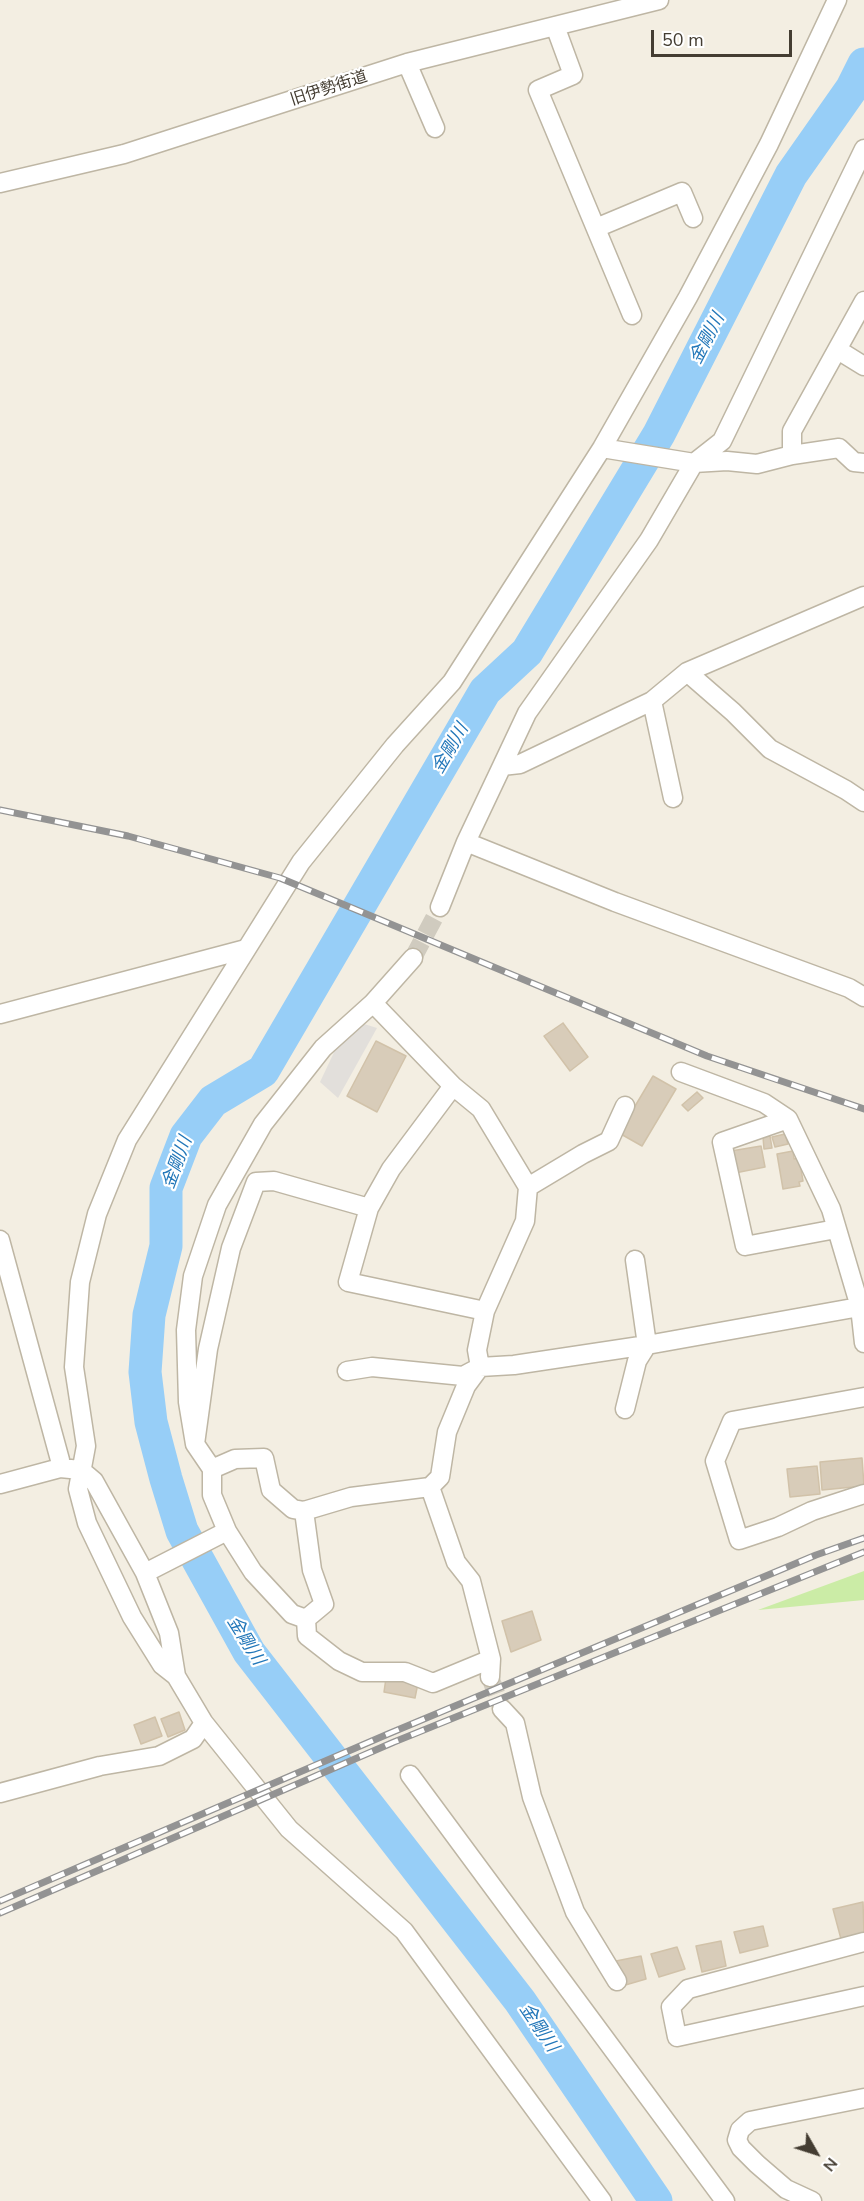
<!DOCTYPE html>
<meta charset="utf-8">
<style>
body{margin:0}
#map{position:relative;width:864px;height:2201px;overflow:hidden;background:#f3eee2;font-family:"Nunito Sans",sans-serif}
canvas{display:block}
.north{position:absolute;left:786px;top:2123px;width:60px;height:60px;-webkit-text-stroke:4px #fff;paint-order:stroke;rotate:129deg;font-size:16px;font-weight:700;line-height:24px;text-align:center;color:#443d32}
.north::after{content:'';display:block;margin:auto;width:21px;height:27px;background:#443d32;clip-path:polygon(50% 0,100% 100%,50% 72%,0 100%)}
.scale{position:absolute;left:651px;top:30px;width:141px;height:27px;box-sizing:border-box;border:3px solid #443d32;border-top:0;padding-left:8px;font-size:18px;line-height:21px;white-space:nowrap;color:#443d32;-webkit-text-stroke:4px #fff;paint-order:stroke}
</style>
<div id="map">
<canvas width="864" height="2201"></canvas>
<div class="north">N</div>
<div class="scale">50 m</div>
</div>
<script>
const c = document.querySelector('canvas').getContext('2d');
c.lineJoin = 'round';
function paint(path, color) { c.fillStyle = color; c.fill(path, 'evenodd'); }
const toPath = rows => new Path2D(rows.map(r => 'M' + r).join(''));
function trace(path, color, width, dash) { c.strokeStyle = color; c.lineWidth = width; c.lineCap = dash ? 'butt' : 'round'; c.setLineDash(dash || []); c.stroke(path); }
function label(font, color, halo, rows, align = 'center') {
  c.font = font + ' "Nunito Sans","Noto Sans JP",sans-serif'; c.lineWidth = 4.5; c.setLineDash([]); c.textBaseline = 'middle'; c.strokeStyle = halo; c.fillStyle = color; for (const [text, x, y, turn = 0] of rows) {
    c.save(); c.translate(x, y); c.rotate((+turn || 0) * Math.PI / 180); c.textAlign = isNaN(turn) ? turn : align; if (halo) c.strokeText(text, 0, 0); c.fillText(text, 0, 0); c.restore();
  }
}
paint(toPath([
 [864,1571,864,1600,758,1610]
]), '#cbeca6');
paint(toPath([
 [361,1023,377,1028,338,1098,320,1082,337,1046]
]), '#e2dfdb');
trace(toPath([
 [656,2201,520,2001,249,1652,182,1531,166,1479,151,1422,145,1372,149,1315,166,1246,166,1188,186,1136,213,1101,263,1071,485,691,527,652,659,434,791,175,852,88,864,64]
]), '#97cef7', 33);
const building = toPath([
 [563,1023,588,1057,570,1071,544,1036,563,1023],
 [376,1041,406,1056,377,1112,347,1096,376,1041],
 [653,1076,676,1089,642,1146,619,1133,653,1076],
 [697,1092,703,1098,688,1111,682,1105,697,1092],
 [785,1134,788,1144,775,1147,772,1137,785,1134],
 [770,1136,772,1148,764,1149,763,1137,770,1136],
 [761,1146,765,1167,735,1173,731,1151,761,1146],
 [793,1151,794,1159,799,1158,803,1181,799,1182,800,1186,783,1189,777,1154,793,1151],
 [862,1458,864,1486,822,1490,820,1462,862,1458],
 [817,1466,820,1494,790,1497,787,1469,817,1466],
 [532,1611,541,1640,511,1652,502,1621,532,1611],
 [386,1678,418,1683,415,1698,384,1692,386,1678],
 [179,1712,185,1730,168,1737,161,1719,179,1712],
 [155,1717,162,1736,141,1744,134,1725,155,1717],
 [863,1902,864,1934,841,1939,833,1909,863,1902],
 [763,1926,768,1946,740,1953,734,1932,763,1926],
 [721,1941,726,1966,702,1972,696,1946,721,1941],
 [677,1947,685,1969,659,1977,651,1954,677,1947],
 [641,1956,646,1979,622,1986,616,1961,641,1956]
]);
paint(building, '#d8ccb9');
trace(building, '#d1c2a9', 1.5);
trace(toPath([
 [413,958,440,907],
 [490,1677,502,1709]
]), '#d0cbbf', 18, [18, 9]);
const street = toPath([
 [555,26,573,75,538,90,632,315],
 [407,63,435,128],
 [0,183,124,154,407,63,659,0],
 [596,228,682,192,693,218],
 [838,350,864,366],
 [602,448,694,463,727,461,757,464,792,455,839,448,854,462,864,463],
 [792,455,792,431,864,301],
 [687,672,733,712,770,749,846,790,864,802],
 [652,701,673,798],
 [502,766,527,713,649,540,694,463,722,441,864,149],
 [466,842,615,902,849,988,864,997],
 [440,907,466,842,502,766,520,764,652,701,687,672,864,596],
 [0,1014,246,949],
 [681,1072,764,1103,788,1119],
 [528,1187,583,1154,609,1141,625,1106],
 [369,1208,348,1282,485,1311],
 [836,1229,745,1246,722,1142,788,1119,831,1209,860,1307,864,1343],
 [0,1240,60,1460,60,1468],
 [347,1371,372,1367,463,1376,480,1367,514,1365,647,1345,864,1306],
 [864,1397,732,1421,715,1461,739,1540,778,1527,812,1511,864,1494],
 [625,1409,637,1361,647,1345,635,1260],
 [195,1444,208,1349,231,1248,256,1182,274,1181,369,1208,391,1169,453,1086],
 [212,1469,195,1444,188,1402,186,1330,193,1276,217,1205,263,1124,323,1048,373,1003],
 [0,1484,60,1468,81,1470,94,1481,145,1573,169,1633,176,1676,204,1723,289,1829,404,1931,602,2201],
 [304,1511,312,1570,324,1604,306,1619,307,1636,339,1661,362,1672,405,1672,433,1683,491,1659,471,1581,456,1562,430,1487],
 [145,1573,227,1531],
 [306,1619,292,1614,253,1572,227,1531,212,1495,212,1469,235,1459,264,1458,271,1490,293,1509,304,1511,351,1497,430,1487,440,1477,447,1432,466,1386,480,1367,477,1350,485,1311,525,1221,528,1187,481,1109,453,1086,373,1003,413,958],
 [176,1676,162,1665,132,1617,87,1523,78,1489,86,1446,74,1367,80,1282,97,1214,127,1140,301,862,395,745,452,682,602,448,688,297,769,144,837,0],
 [490,1677,491,1659],
 [502,1709,515,1723,532,1797,575,1912,617,1981],
 [410,1775,725,2201],
 [0,1793,100,1766,159,1756,193,1739,204,1723],
 [864,1942,688,1989,671,2007,677,2037,864,1996],
 [812,2201,786,2189,757,2164,741,2148,737,2140,740,2130,750,2121,864,2098]
]);
trace(street, '#beb6a4', 21);
trace(street, '#fff', 18);
const rail = toPath([
 [0,810,128,836,280,878,707,1056,864,1109],
 [0,1901,388,1734,816,1555,864,1538],
 [0,1913,394,1742,864,1552]
]);
trace(rail, '#939393', 7);
trace(rail, '#fff', 4.5, [14]);
label('16px', '#443d32', '#fff', [
 ["旧伊勢街道",329,89,-18]
]);
label('italic 18px', '#2277b9', '#fff', [
 ["金剛川",708,339,-63],
 ["金剛川",451,749,-60],
 ["金剛川",178,1163,-70],
 ["金剛川",245,1641,58],
 ["金剛川",538,2028,56]
]);
</script>
